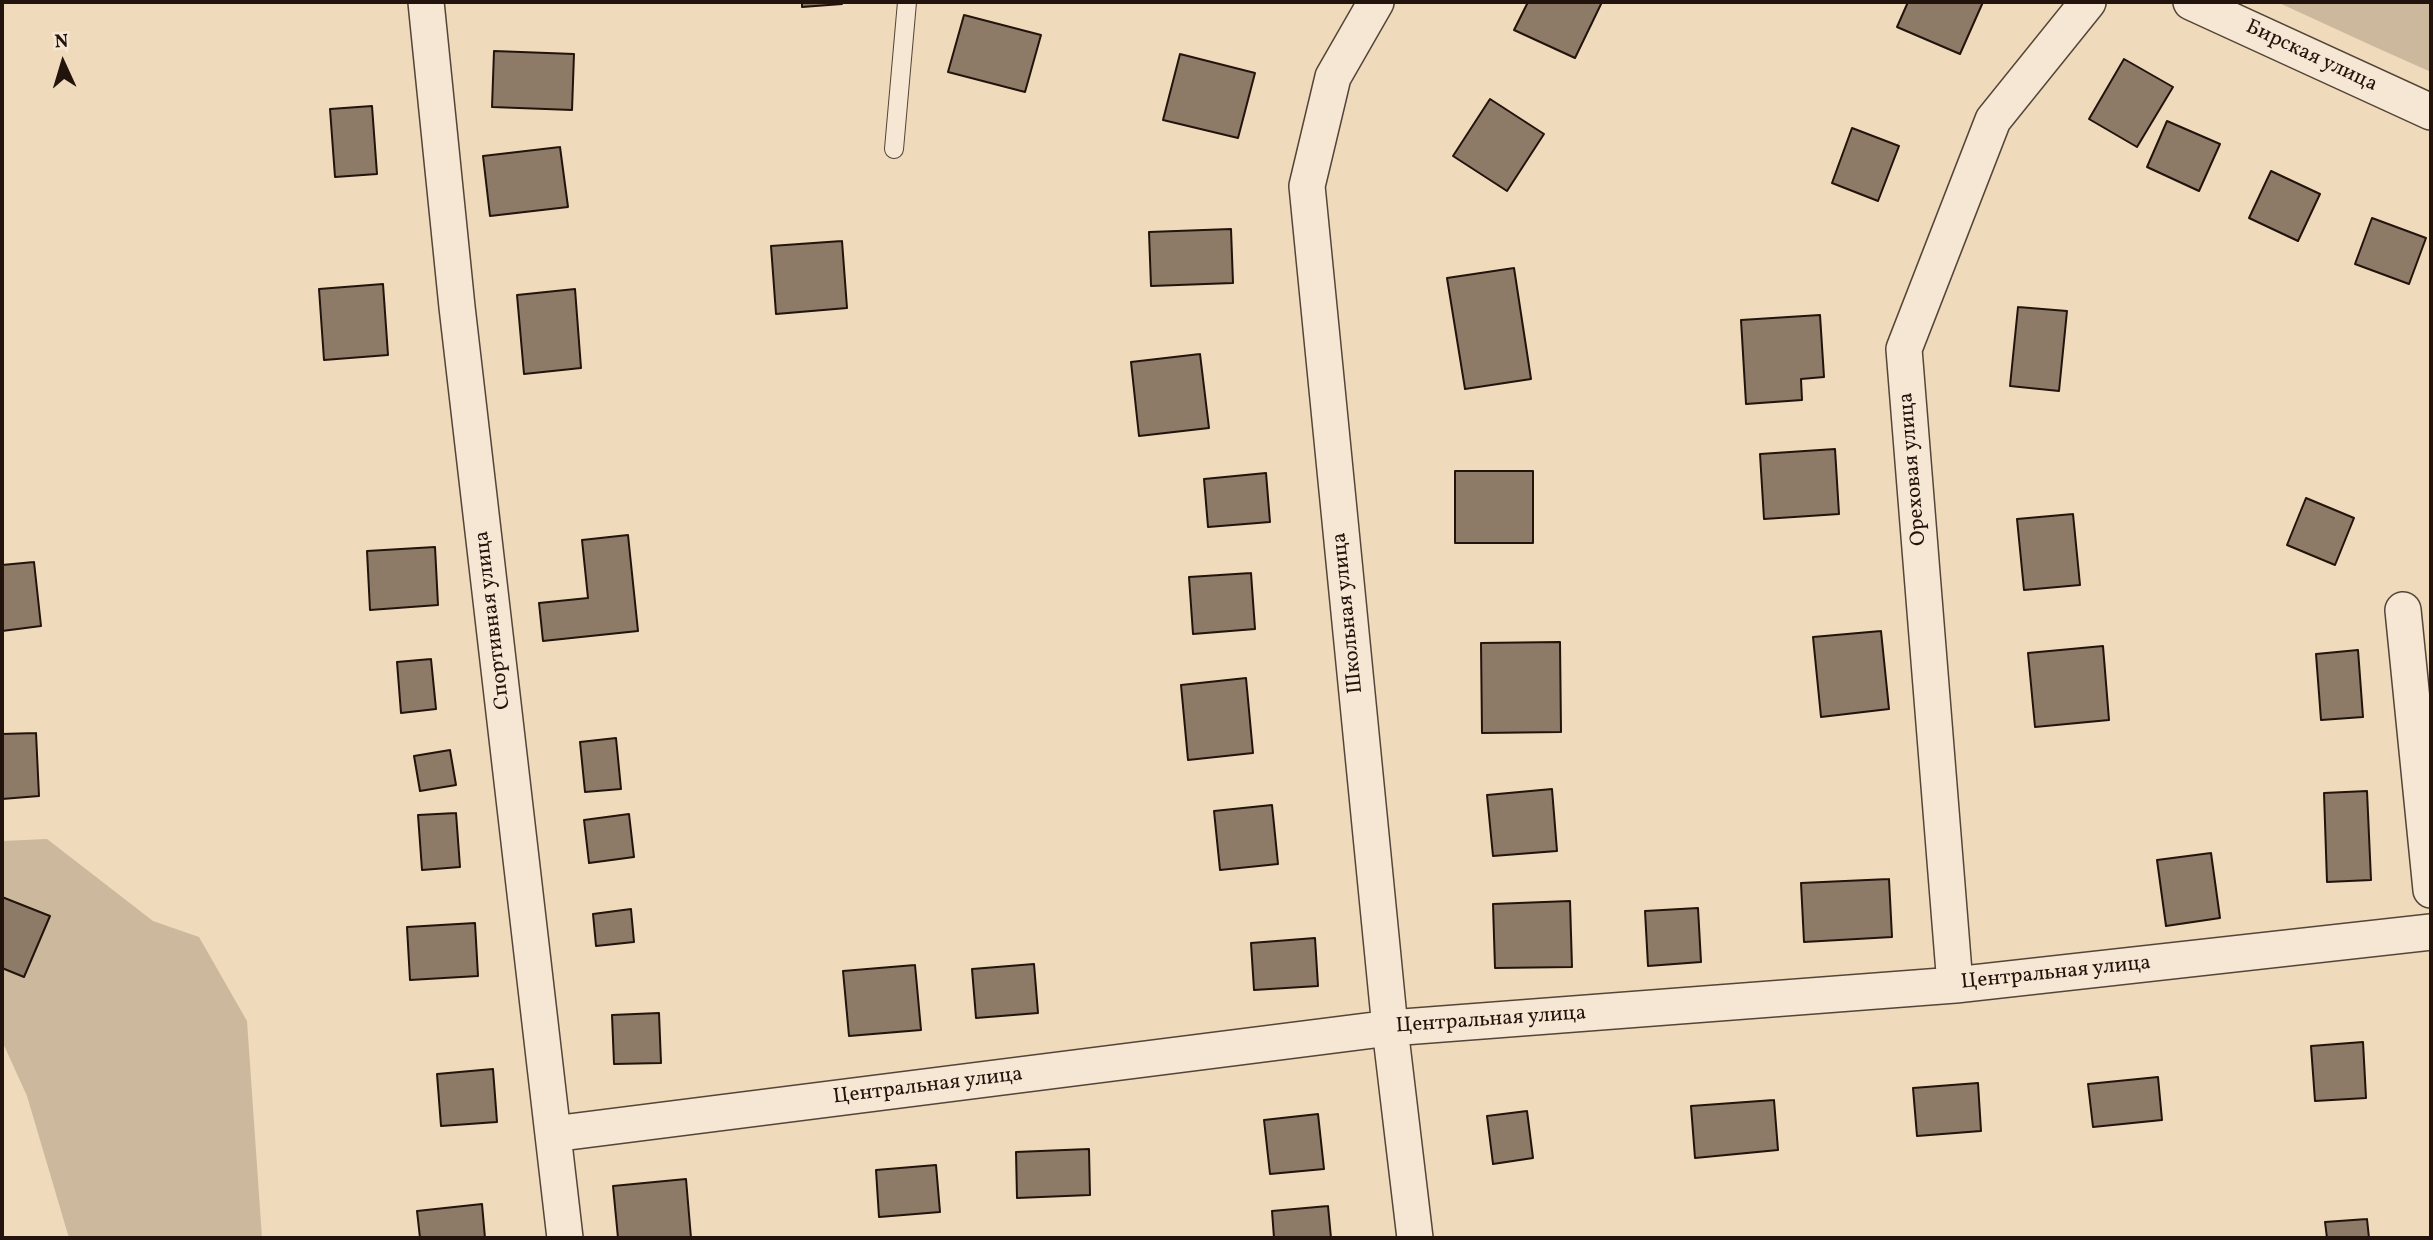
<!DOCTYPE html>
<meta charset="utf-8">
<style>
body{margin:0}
#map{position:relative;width:2433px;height:1240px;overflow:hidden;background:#efdabb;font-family:Vollkorn,serif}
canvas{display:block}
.frame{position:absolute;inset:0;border:4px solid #22130c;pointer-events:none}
.north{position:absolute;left:28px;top:28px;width:70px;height:70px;-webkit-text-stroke:5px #f5e7d3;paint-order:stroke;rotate:356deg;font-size:19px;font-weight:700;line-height:28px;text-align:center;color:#22130c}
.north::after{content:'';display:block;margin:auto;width:24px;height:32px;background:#22130c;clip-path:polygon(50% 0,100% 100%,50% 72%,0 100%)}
</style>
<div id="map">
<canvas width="2433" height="1240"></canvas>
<div class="frame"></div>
<div class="north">N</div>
</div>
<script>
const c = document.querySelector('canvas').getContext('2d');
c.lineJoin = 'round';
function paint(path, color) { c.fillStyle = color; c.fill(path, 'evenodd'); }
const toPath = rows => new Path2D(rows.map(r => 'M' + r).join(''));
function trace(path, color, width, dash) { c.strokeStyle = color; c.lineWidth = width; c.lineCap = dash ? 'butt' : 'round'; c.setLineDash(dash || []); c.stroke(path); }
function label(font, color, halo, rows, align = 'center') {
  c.font = font + ' Vollkorn,serif'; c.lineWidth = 5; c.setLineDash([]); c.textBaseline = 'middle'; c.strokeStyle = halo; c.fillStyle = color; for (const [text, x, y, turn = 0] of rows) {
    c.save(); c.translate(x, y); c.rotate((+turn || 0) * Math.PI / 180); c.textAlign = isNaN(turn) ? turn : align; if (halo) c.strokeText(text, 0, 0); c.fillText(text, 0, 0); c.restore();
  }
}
paint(toPath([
 [2277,2,2431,2,2431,72,2375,47],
 [47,839,153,921,199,937,247,1021,262,1238,69,1238,27,1096,2,1041,2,841]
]), '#ccb89d');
const building = toPath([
 [802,2,842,2,842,4,802,7,802,2],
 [1528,2,1602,2,1575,58,1514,30,1528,2],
 [1908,2,1983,2,1960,54,1897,27,1908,2],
 [964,15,1041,35,1025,92,948,72,964,15],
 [494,51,574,54,572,110,492,107,494,51],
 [1180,54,1255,73,1238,138,1163,120,1180,54],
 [2124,59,2173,87,2137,147,2089,119,2124,59],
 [1490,99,1544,134,1507,191,1453,156,1490,99],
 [372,106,377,174,335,177,330,109,372,106],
 [2167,121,2220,144,2199,191,2147,167,2167,121],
 [1852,128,1899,146,1878,201,1832,183,1852,128],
 [560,147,568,207,490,216,483,156,560,147],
 [2271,171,2320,194,2298,241,2249,218,2271,171],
 [2372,218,2426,238,2409,284,2355,264,2372,218],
 [1231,229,1233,283,1151,286,1149,232,1231,229],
 [842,241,847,308,776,314,771,246,842,241],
 [1514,268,1531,379,1465,389,1447,278,1514,268],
 [383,284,388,355,324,360,319,289,383,284],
 [575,289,581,368,524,374,517,295,575,289],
 [2018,307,2067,311,2059,391,2010,386,2018,307],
 [1820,315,1824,377,1801,379,1802,400,1746,404,1741,320,1820,315],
 [1200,354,1209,428,1139,436,1131,362,1200,354],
 [1835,449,1839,514,1764,519,1760,454,1835,449],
 [1455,471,1533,471,1533,543,1455,543,1455,471],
 [1266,473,1270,522,1208,527,1204,479,1266,473],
 [2306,498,2354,518,2335,565,2287,545,2306,498],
 [2073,514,2080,585,2024,590,2017,519,2073,514],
 [628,535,638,631,543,641,539,603,588,598,582,540,628,535],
 [435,547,438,605,370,610,367,551,435,547],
 [34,562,41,626,2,631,2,565,34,562],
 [1251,573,1255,629,1193,634,1189,577,1251,573],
 [1881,631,1889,709,1821,717,1813,637,1881,631],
 [1560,642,1561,732,1482,733,1481,643,1560,642],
 [2103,646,2109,720,2035,727,2028,653,2103,646],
 [2358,650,2363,717,2321,720,2316,654,2358,650],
 [431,659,436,709,401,713,397,662,431,659],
 [1246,678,1253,753,1188,760,1181,685,1246,678],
 [36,733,39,796,2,799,2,734,36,733],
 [616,738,621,789,585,792,580,742,616,738],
 [450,750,456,785,420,791,414,756,450,750],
 [1552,789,1557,851,1493,856,1487,795,1552,789],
 [2367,791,2371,880,2327,882,2324,793,2367,791],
 [1272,805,1278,864,1220,870,1214,811,1272,805],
 [456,813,460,867,422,870,418,815,456,813],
 [629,814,634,857,589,863,584,820,629,814],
 [2211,853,2220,918,2166,926,2157,860,2211,853],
 [1889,879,1892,937,1804,942,1801,883,1889,879],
 [2,897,50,916,24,977,2,968,2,897],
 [1570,901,1572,967,1495,968,1493,904,1570,901],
 [1698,908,1701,962,1648,966,1645,911,1698,908],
 [631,909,634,942,596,946,593,914,631,909],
 [475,923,478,976,410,980,407,927,475,923],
 [1315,938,1318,986,1254,990,1251,943,1315,938],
 [1034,964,1038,1013,976,1018,972,969,1034,964],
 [915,965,921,1030,849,1036,843,971,915,965],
 [659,1013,661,1063,614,1064,612,1015,659,1013],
 [2363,1042,2366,1098,2315,1101,2311,1046,2363,1042],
 [493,1069,497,1122,441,1126,437,1074,493,1069],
 [2158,1077,2162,1120,2093,1127,2088,1084,2158,1077],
 [1978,1083,1981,1131,1917,1136,1913,1088,1978,1083],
 [1774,1100,1778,1150,1695,1158,1691,1106,1774,1100],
 [1527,1111,1533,1158,1493,1164,1487,1116,1527,1111],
 [1318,1114,1324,1169,1270,1174,1264,1120,1318,1114],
 [1089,1149,1090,1195,1017,1198,1016,1152,1089,1149],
 [936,1165,940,1212,879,1217,876,1170,936,1165],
 [686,1179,691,1238,618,1238,613,1186,686,1179],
 [482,1204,485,1238,420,1238,417,1211,482,1204],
 [1328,1206,1331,1238,1274,1238,1272,1211,1328,1206],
 [2367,1219,2369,1238,2327,1238,2325,1222,2367,1219]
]);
paint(building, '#8d7a67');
trace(building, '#22130c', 2);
const service = toPath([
 [894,149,907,2]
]);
const minor = toPath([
 [426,2,457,307,565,1238],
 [1376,2,1333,77,1307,186,1390,1028,1415,1238],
 [2191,2,2431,112],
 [2403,610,2431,890],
 [1955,985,1904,349,1993,120,2088,2],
 [553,1134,1390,1028,1955,985,2431,932]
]);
trace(service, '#554538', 20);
trace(minor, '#554538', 38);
trace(service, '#f5e7d3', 18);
trace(minor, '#f5e7d3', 35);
label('21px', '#22130c', '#f5e7d3', [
 ["Бирская улица",2311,57,25],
 ["Ореховая улица",1914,469,-95],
 ["Школьная улица",1349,613,-96],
 ["Спортивная улица",494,620,-97],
 ["Центральная улица",2056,974,-6],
 ["Центральная улица",1491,1021,-4],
 ["Центральная улица",928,1087,-7]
]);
</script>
